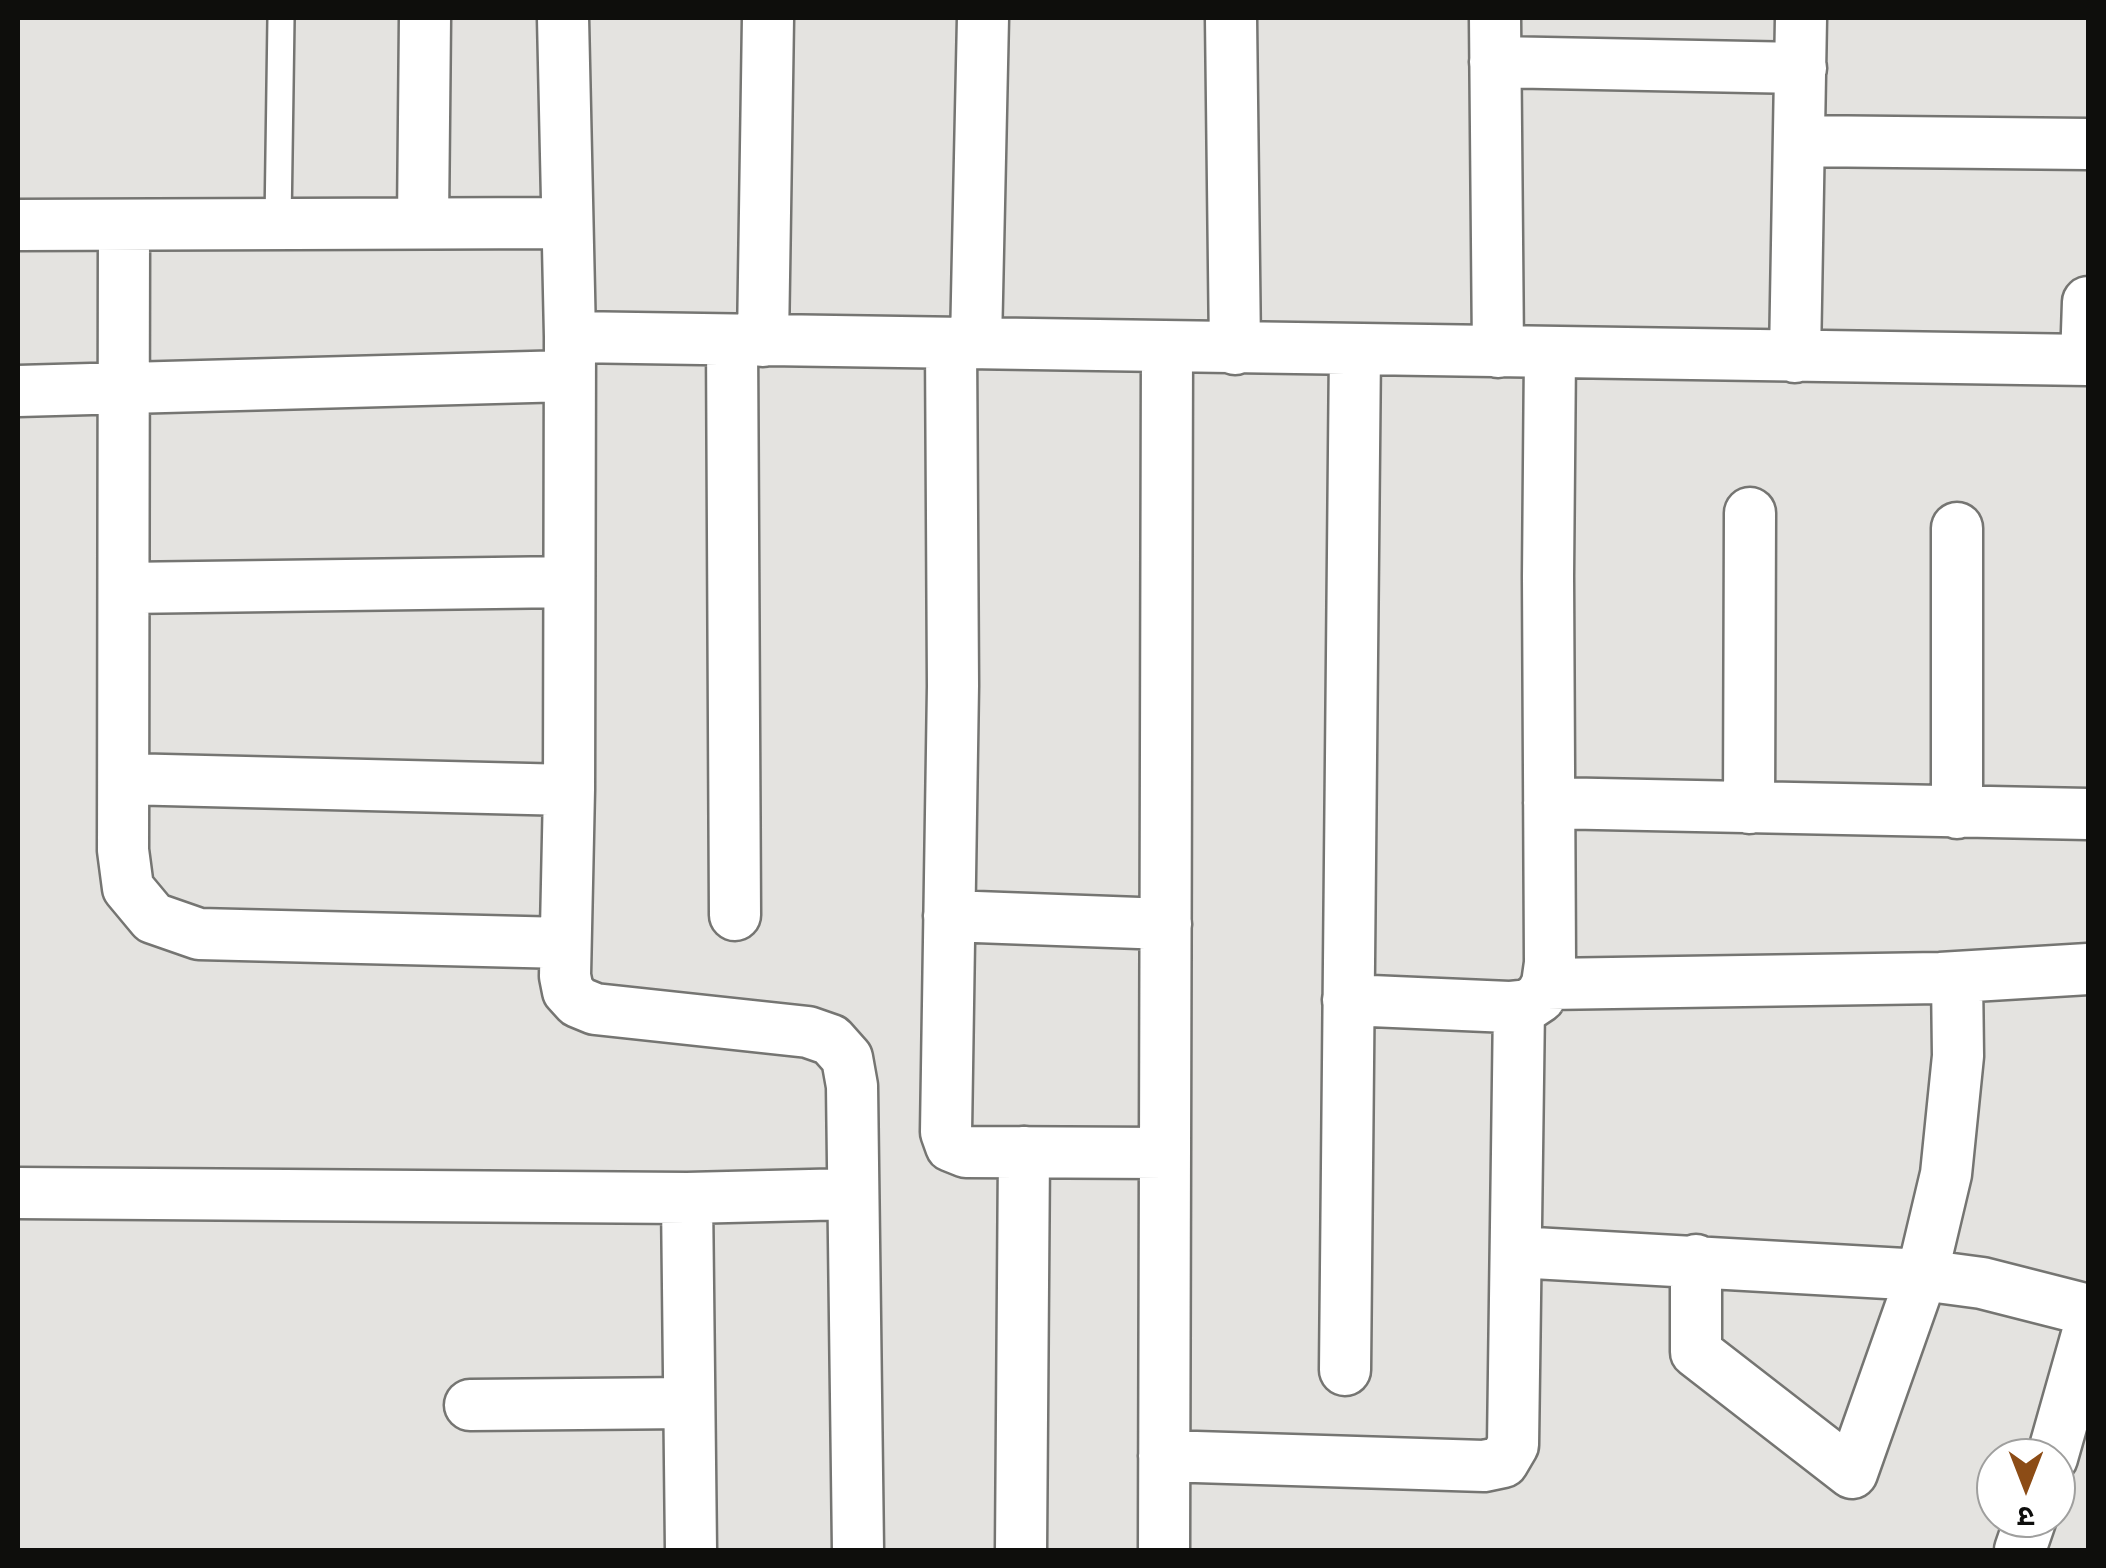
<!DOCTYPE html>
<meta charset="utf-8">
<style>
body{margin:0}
#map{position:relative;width:2106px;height:1568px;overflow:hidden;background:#e4e3e0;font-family:"Varela Round","Noto Sans Devanagari",sans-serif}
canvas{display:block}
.frame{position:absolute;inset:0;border:20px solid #0e0e0c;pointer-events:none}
.north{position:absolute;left:1976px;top:1438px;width:100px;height:100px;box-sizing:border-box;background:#fff;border:2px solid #9f9f9e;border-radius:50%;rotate:180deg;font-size:28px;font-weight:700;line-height:40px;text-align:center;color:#0e0e0c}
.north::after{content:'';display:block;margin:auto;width:35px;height:45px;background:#8c4c16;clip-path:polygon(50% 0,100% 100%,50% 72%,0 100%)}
</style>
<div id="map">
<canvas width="2106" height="1568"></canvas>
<div class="frame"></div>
<div class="north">उ</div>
</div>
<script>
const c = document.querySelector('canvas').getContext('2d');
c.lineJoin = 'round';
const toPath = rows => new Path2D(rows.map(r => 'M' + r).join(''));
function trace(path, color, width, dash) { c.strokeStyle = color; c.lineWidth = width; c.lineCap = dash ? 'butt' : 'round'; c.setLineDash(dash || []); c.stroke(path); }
const lane = toPath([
 [278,223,281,18]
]);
const street = toPath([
 [563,18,570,337,569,790,565,976,568,991,578,1002,595,1009,808,1032,831,1040,847,1058,852,1086,858,1550],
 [1231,18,1235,349],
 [1495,18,1498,352],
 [1495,62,1801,68],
 [1799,141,2088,144],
 [423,221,425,18],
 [18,225,567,223],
 [124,225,123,850,128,888,153,918,199,934,565,943],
 [570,337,2088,360],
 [732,340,735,915],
 [763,341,768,18],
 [976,343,983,18],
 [951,344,953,686,946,1132,951,1146,966,1152,1165,1153],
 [1795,357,1801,18],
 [2086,360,2088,302],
 [18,391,568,376],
 [1957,528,1957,813],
 [124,588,568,582],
 [124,779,569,790],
 [1549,803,2088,814],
 [1749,808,1750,513],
 [949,916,1166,924],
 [1547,984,1940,978,2088,969],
 [1348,1000,1509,1007,1528,1005,1540,997,1547,984,1550,963,1548,576,1550,353],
 [18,1193,687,1198,851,1194],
 [687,1198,691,1550],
 [1516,1252,1922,1275,1982,1283,2088,1310],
 [1696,1260,1696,1352,1852,1473,1922,1275,1946,1174,1958,1056,1957,977],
 [1345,1370,1355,349],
 [470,1405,689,1403],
 [1164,1456,1484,1466,1503,1462,1513,1445,1519,1006],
 [2052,1458,2088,1331],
 [1021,1550,1024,1152],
 [1164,1550,1167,348],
 [2020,1550,2031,1518]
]);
trace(lane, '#757572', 30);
trace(street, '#757572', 55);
trace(lane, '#fff', 25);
trace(street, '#fff', 50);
</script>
